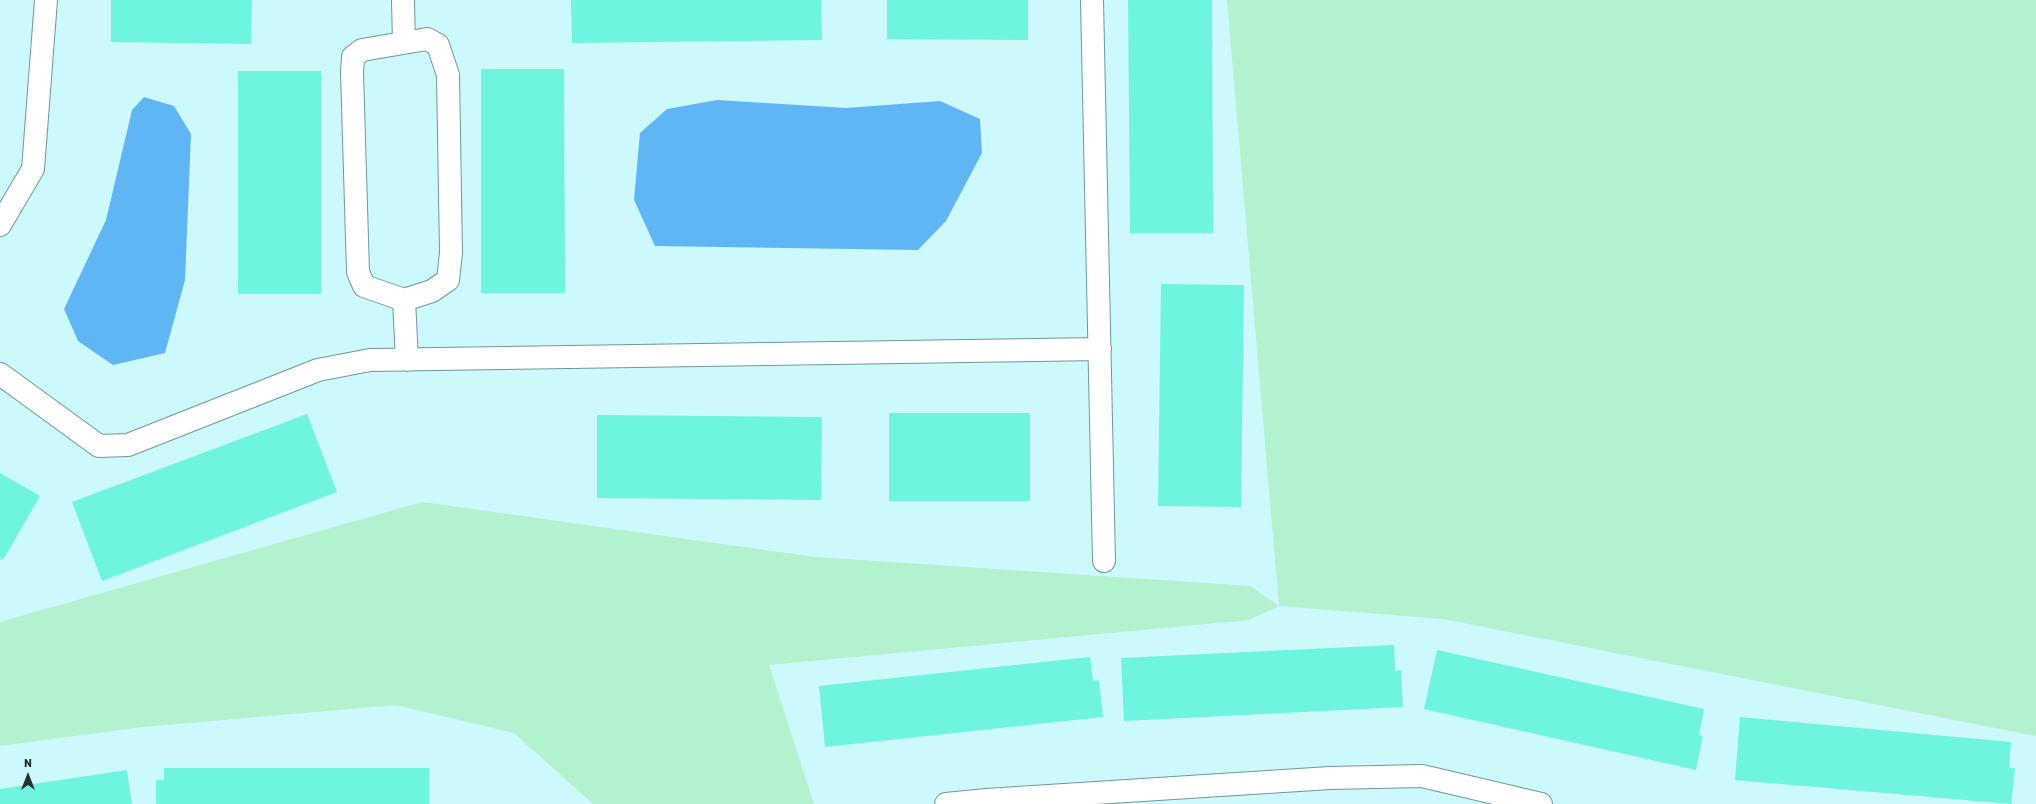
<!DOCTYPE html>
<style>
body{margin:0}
#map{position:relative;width:2036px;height:804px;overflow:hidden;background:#ccf9fc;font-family:Rubik,sans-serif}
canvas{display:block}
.north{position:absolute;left:8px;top:756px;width:40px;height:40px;-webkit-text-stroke:3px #ccf9fc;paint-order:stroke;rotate:0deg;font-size:11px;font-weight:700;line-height:16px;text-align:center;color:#1f3132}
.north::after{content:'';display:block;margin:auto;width:14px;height:18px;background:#1f3132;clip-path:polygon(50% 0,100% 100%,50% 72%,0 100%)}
</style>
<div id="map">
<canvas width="2036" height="804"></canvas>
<div class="north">N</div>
</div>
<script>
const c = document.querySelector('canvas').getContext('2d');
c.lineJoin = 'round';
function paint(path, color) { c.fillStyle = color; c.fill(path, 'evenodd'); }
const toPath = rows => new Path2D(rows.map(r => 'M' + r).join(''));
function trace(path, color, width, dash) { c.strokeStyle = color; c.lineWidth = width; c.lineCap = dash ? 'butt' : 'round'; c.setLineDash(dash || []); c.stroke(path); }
paint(toPath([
 [1227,0,2036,0,2036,736,1443,619,1279,606,1249,620,769,665,814,804,593,804,514,733,396,705,142,727,0,746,0,622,422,502,815,557,1250,586,1279,606]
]), '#b4f1ce');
paint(toPath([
 [144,97,174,106,191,134,185,280,165,353,113,365,78,341,64,309,106,220,132,110],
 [717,100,846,108,940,101,980,119,982,153,946,221,918,250,655,246,634,200,640,133,667,109]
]), '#60b6f4');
paint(toPath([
 [111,0,252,0,251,44,111,42],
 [571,0,821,0,822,40,572,43],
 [887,0,1028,0,1028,40,887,39],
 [1128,0,1212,0,1213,233,1130,233],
 [481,69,564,69,565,293,481,293],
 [238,71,321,71,321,294,238,294],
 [1161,284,1244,285,1241,507,1158,506],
 [889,413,1030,413,1030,501,889,501],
 [307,414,337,492,102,581,72,502],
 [597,415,822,417,821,500,597,498],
 [0,473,40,496,3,560,0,558],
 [1394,645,1395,671,1401,670,1403,707,1124,721,1121,658],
 [1437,650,1704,709,1699,735,1703,736,1696,770,1424,709],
 [1090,657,1093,681,1099,680,1103,717,825,747,819,686],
 [1740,717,2011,742,2009,768,2015,768,2011,804,1735,780],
 [164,768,429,768,429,804,156,804,156,780,164,780],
 [127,770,132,804,0,804,0,789]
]), '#6ff4dd');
const minor = toPath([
 [403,0,404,42],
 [1092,0,1104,561],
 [427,39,438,45,448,75,451,253,448,280,432,291,404,300,364,286,358,272,352,72,353,57,362,50,427,39],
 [0,225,33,169,46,0],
 [404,300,407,360],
 [0,374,99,446,128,445,318,370,370,360,1100,349],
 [946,804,986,800,1330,778,1422,776,1541,804]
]);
trace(minor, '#6e989b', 24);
trace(minor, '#fff', 22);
</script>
